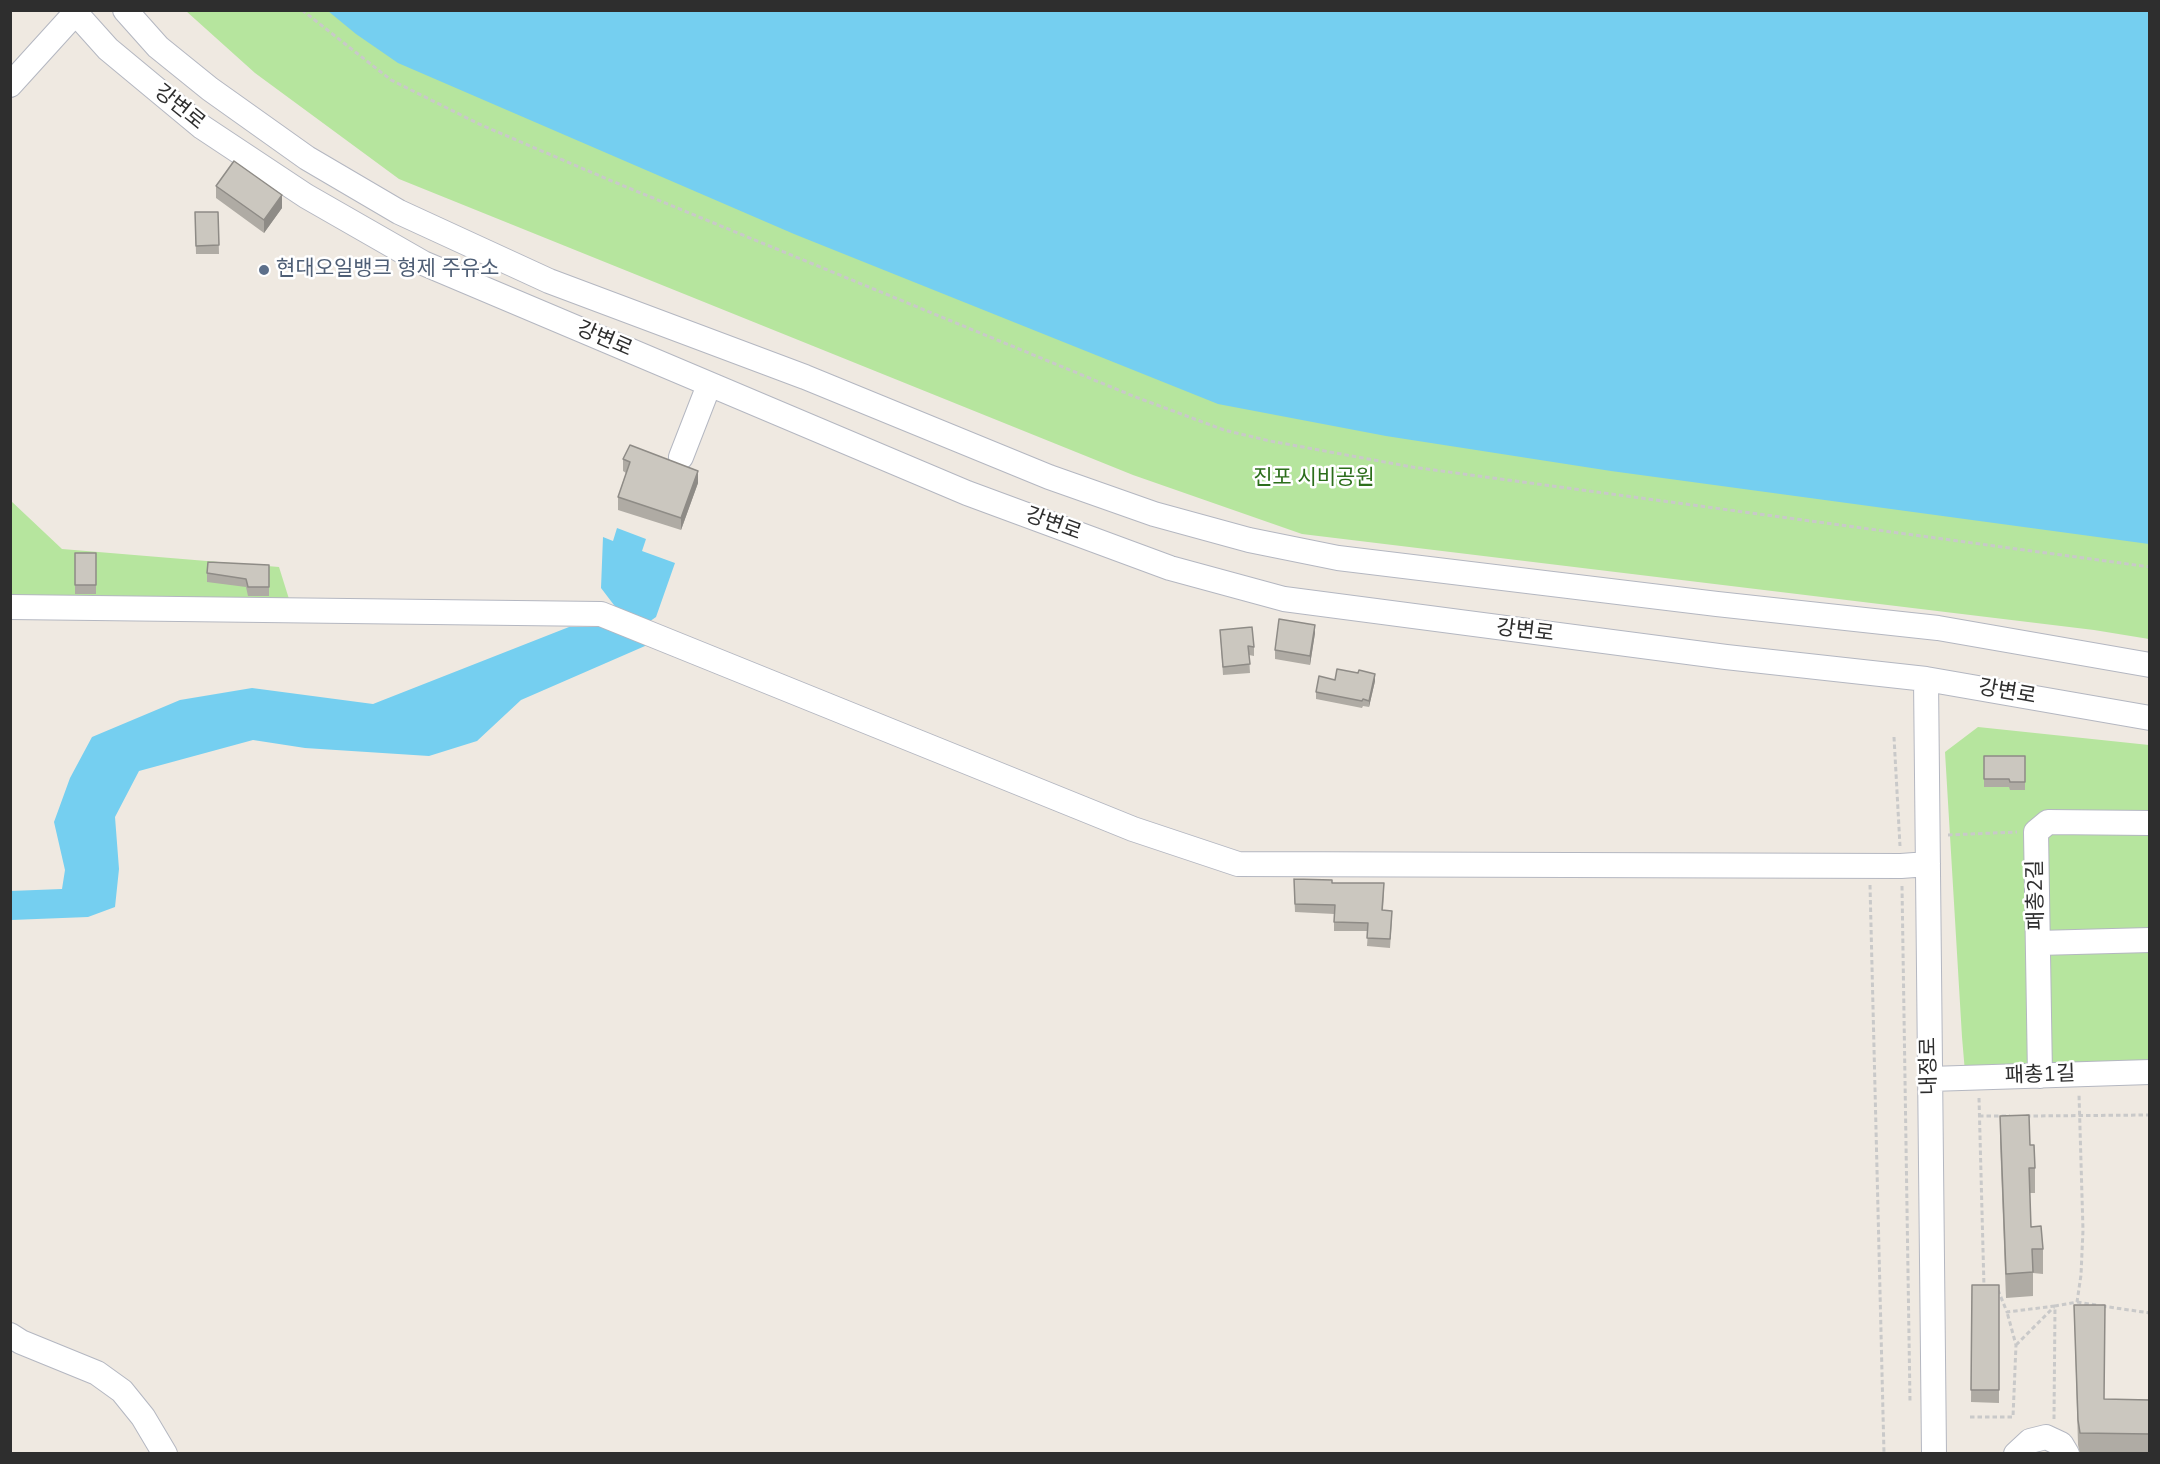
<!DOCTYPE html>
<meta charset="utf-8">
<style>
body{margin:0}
#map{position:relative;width:2160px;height:1464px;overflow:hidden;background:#efe9e1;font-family:"Nunito Sans",sans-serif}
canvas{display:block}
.frame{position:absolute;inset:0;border:12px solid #2e2e2e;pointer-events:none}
</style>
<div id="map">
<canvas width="2160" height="1464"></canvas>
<div class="frame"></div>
</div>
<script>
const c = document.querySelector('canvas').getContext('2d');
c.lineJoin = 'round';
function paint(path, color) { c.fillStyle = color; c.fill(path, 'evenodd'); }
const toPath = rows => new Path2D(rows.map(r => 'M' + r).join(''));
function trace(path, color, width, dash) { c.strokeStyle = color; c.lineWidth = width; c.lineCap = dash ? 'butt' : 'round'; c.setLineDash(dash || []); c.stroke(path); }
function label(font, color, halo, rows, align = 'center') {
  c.font = font + ' "Nunito Sans","Noto Sans KR",sans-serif'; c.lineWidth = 5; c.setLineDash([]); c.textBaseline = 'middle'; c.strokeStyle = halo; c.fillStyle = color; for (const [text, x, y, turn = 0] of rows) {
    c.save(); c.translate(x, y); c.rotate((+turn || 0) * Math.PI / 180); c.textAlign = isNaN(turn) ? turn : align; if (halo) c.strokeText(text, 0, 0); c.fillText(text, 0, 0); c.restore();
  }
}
paint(toPath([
 [186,11,2149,11,2149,639,2094,630,1302,534,1133,475,399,179,255,73],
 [10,500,62,549,279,567,289,599,11,599],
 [1978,727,2149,745,2149,1082,1966,1084,1962,1037,1945,752]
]), '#b6e59e');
paint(toPath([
 [328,11,2149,11,2149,544,1611,471,1386,436,1218,404,794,234,398,63,356,34],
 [617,528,646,539,642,551,675,563,656,617,646,624,617,609,601,588,603,537,613,541],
 [569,627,611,627,644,637,645,646,521,700,477,741,429,756,305,748,253,740,139,771,115,817,119,869,115,907,88,917,11,920,10,891,62,889,65,870,54,822,70,778,92,737,180,700,252,688,373,704]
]), '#75cff0');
const minor = toPath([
 [73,10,108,49,202,127,306,196,423,263,967,493,1170,568,1284,599,1726,657,1926,679,2150,718],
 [125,10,158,47,210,89,307,158,399,212,549,281,805,377,1049,477,1154,514,1249,540,1338,558,1717,604,1938,628,2150,665],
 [10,85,78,10],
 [681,457,709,385],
 [10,607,601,614,1133,829,1238,864,1901,866,1928,864],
 [1926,679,1934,1454],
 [2038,943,2150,940],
 [2040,1076,2036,832,2048,822,2150,823],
 [1930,1079,2150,1072],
 [10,1335,21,1342,97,1373,122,1391,143,1417,165,1454],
 [2016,1454,2030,1441,2046,1437,2061,1444,2067,1454]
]);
trace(minor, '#b4b7c1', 26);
trace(toPath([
 [302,10,391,80,479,124,607,179,1133,396,1224,430,1270,441,1412,467,2150,567],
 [1894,737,1900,846],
 [1948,835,2017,832],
 [1870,885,1884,1454],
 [1902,886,1910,1401],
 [1979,1098,1984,1287],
 [1979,1116,2010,1116],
 [2026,1116,2150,1115],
 [1998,1290,2007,1312,2055,1306],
 [2077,1302,2096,1305],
 [2102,1306,2150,1313],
 [2016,1345,2054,1307],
 [1970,1417,2013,1417,2016,1345,2007,1312],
 [2054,1419,2055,1306,2077,1302,2081,1275,2083,1230,2079,1094]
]), '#c9c9c9', 3, [4.5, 3]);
trace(minor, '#fff', 24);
paint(toPath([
 [216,186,282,208,264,233,216,198],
 [195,212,218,212,219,254,196,254],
 [623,459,698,483,681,530,618,510,618,497,626,473,623,471],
 [75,553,96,553,96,594,75,594],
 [269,565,269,596,248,596,246,587,207,582,207,573],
 [1220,630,1254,647,1254,656,1249,655,1250,673,1223,675],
 [1315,633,1310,665,1275,659,1275,650],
 [1335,680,1375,681,1369,707,1363,706,1362,708,1316,699,1316,692],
 [1984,756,2025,756,2025,790,2010,790,2009,787,1984,787],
 [1332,883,1384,891,1383,910,1392,919,1390,948,1367,946,1368,931,1334,931,1334,914,1295,912,1294,887],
 [2000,1116,2030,1145,2035,1168,2035,1193,2030,1193,2031,1227,2043,1249,2043,1274,2033,1273,2033,1296,2006,1298,2000,1141],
 [1972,1285,1999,1285,1999,1403,1971,1402],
 [2074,1305,2104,1399,2150,1400,2150,1454,2080,1454,2078,1445]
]), '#afaba4');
paint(toPath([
 [282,195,282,208,264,233,264,220],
 [698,471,698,483,681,530,681,518],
 [1315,625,1315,633,1310,665,1310,656],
 [1375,674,1375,681,1369,707,1369,701]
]), '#8e8b86');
const building = toPath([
 [234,161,282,195,264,220,216,186,234,161],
 [195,212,218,212,219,245,196,246,195,212],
 [630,445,698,471,681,518,618,497,630,462,623,459,630,445],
 [75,553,96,553,96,585,75,585,75,553],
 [208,562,269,565,269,587,248,587,246,579,207,573,208,562],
 [1279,619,1315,625,1310,656,1275,650,1279,619],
 [1252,627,1254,647,1248,646,1250,664,1223,667,1220,630,1252,627],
 [1337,669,1358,673,1359,670,1375,674,1369,701,1363,699,1362,701,1316,692,1319,676,1335,680,1337,669],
 [1984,756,2025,756,2025,782,2010,782,2009,779,1984,779,1984,756],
 [1294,879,1332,880,1332,883,1384,883,1382,910,1392,911,1390,939,1367,938,1368,923,1334,922,1335,905,1295,904,1294,879],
 [2029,1115,2030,1145,2034,1145,2035,1168,2029,1168,2031,1227,2041,1226,2043,1249,2032,1249,2033,1272,2006,1274,2000,1116,2029,1115],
 [1972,1285,1999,1285,1999,1390,1971,1390,1972,1285],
 [2074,1305,2105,1305,2104,1399,2150,1400,2150,1434,2080,1433,2078,1420,2074,1305]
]);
paint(building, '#cbc7bf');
trace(building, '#8e8b86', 1.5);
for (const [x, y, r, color] of [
 [264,270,6,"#5c6f8a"]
]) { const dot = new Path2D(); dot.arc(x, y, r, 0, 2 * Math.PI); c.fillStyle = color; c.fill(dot); trace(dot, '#fff', 2); }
label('21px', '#2e2e2e', '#fff', [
 ["강변로",179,108,39],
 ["강변로",604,340,23],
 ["강변로",1053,525,20],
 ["강변로",1525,632,7],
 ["강변로",2007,693,10],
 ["패총2길",2037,895,-91],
 ["내정로",1930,1066,-91],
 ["패총1길",2040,1076,-2]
]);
label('21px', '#4e5e75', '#fff', [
 ["현대오일뱅크 형제 주유소",276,270]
], 'left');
label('21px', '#2c6e1b', '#fff', [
 ["진포 시비공원",1314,479]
]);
</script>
